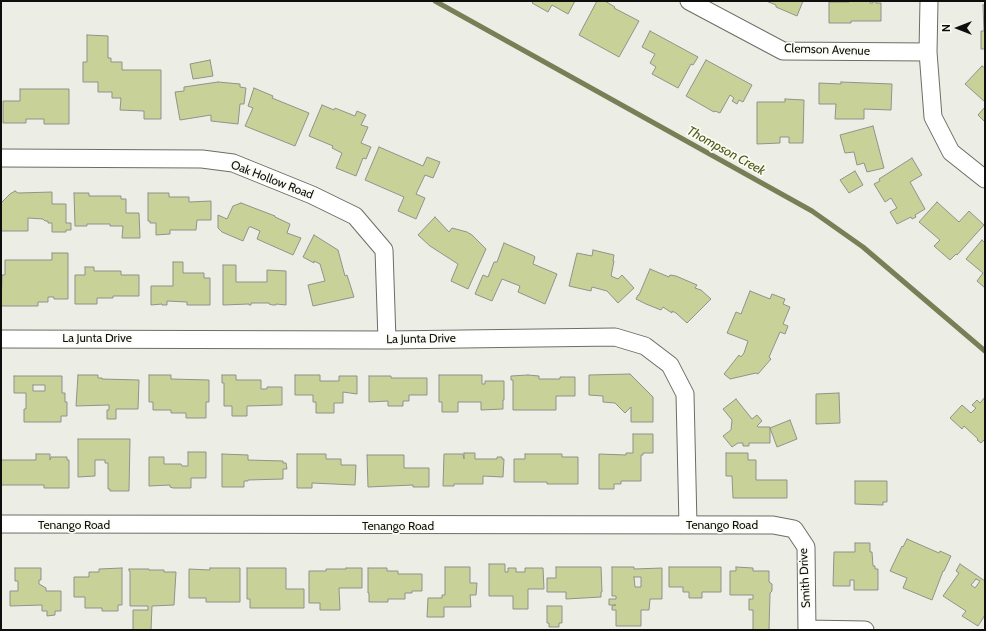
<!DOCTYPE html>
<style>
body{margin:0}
#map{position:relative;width:986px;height:631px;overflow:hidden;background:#eceee6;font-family:Cabin,sans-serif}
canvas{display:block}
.frame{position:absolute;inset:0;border:2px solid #0e0f0c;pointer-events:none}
.north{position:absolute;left:938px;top:8px;width:40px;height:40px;-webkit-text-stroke:3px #fafbf3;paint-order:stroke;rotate:270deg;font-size:11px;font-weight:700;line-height:16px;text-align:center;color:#0e0f0c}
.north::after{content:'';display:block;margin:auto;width:14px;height:18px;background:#0e0f0c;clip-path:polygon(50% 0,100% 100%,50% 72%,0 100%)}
</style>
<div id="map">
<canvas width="986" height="631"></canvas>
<div class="frame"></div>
<div class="north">N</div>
</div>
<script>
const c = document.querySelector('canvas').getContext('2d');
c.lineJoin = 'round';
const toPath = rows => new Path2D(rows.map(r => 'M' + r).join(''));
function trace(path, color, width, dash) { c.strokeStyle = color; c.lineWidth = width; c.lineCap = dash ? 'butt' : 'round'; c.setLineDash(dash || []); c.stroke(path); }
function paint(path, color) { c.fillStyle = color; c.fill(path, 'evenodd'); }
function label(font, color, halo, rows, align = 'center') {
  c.font = font + ' Cabin,sans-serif'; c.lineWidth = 3.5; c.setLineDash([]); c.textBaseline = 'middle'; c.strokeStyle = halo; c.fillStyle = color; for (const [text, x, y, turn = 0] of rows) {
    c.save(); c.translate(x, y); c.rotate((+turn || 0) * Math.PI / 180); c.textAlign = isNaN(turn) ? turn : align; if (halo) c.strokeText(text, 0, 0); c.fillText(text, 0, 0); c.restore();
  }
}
trace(toPath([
 [435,1,812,211,863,247,985,351]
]), '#787e56', 5);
const building = toPath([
 [534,1,575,1,568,14,552,5,548,12,532,3,534,1],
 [597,1,605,1,615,7,614,8,639,21,619,57,579,35,597,1],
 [766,1,803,1,797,16,776,7,776,5,766,1],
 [849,1,870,1,870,3,873,3,873,1,876,1,876,3,881,3,881,21,851,21,851,23,829,23,829,2,849,2,849,1],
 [983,5,985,5,985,49,981,49,981,31,984,31,983,5],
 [650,31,698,57,693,65,691,64,678,88,652,74,656,67,650,63,655,54,642,47,650,31],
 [87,35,108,36,108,58,111,58,111,62,122,62,122,70,161,70,161,119,144,119,144,111,120,110,121,98,112,98,112,92,98,92,98,82,83,82,83,62,87,62,87,35],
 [210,60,213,76,193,79,190,64,210,60],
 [706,60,752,85,743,102,739,100,737,104,732,101,734,98,730,95,720,113,715,111,714,112,686,96,706,60],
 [982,66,985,68,985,102,965,84,982,66],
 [218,82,240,84,240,87,246,88,244,104,240,104,238,124,211,121,211,115,180,120,175,92,184,91,184,87,218,82],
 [841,82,892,84,891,110,864,109,864,119,835,119,836,104,819,104,819,83,841,84,841,82],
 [254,88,273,96,272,98,309,113,295,146,245,126,253,108,248,106,254,88],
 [20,89,69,89,69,124,44,124,44,119,26,119,26,123,3,123,3,101,20,101,20,89],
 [785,99,804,100,803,143,789,143,789,137,780,137,780,143,757,144,757,102,785,102,785,99],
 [322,105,334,110,335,108,355,116,357,111,366,115,361,125,368,127,361,143,371,147,366,159,363,158,356,176,336,168,342,153,332,148,333,146,309,136,322,105],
 [985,107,985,122,978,115,985,107],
 [873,126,884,168,867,172,864,163,857,165,854,152,845,153,840,135,873,126],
 [379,147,423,166,427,157,440,162,433,178,425,175,416,194,425,198,416,219,398,211,404,197,365,180,379,147],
 [912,158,922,175,910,182,925,209,915,215,916,217,912,219,911,217,897,224,890,212,897,208,891,198,885,202,874,184,880,181,879,179,912,158],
 [855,171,863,185,849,193,840,180,855,171],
 [15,191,18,193,52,192,52,204,66,204,66,223,71,223,71,230,66,230,66,232,52,232,52,223,48,223,48,221,45,221,43,219,28,218,28,231,1,231,1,203,10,194,15,191],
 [74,193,89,193,89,196,121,196,121,199,126,199,126,213,139,213,140,238,122,238,123,226,110,226,110,224,87,224,87,226,75,226,74,193],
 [148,193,169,193,169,197,189,197,189,202,211,201,211,220,197,220,196,230,170,230,170,234,156,235,156,223,150,223,150,221,148,221,148,193],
 [937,202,959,222,969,211,984,225,957,255,956,254,950,260,934,246,940,240,919,222,937,202],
 [241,203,275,216,275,217,290,224,287,233,301,238,293,255,257,239,260,231,251,227,249,227,243,241,222,232,218,228,218,215,227,219,233,206,241,203],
 [435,217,449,232,452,228,467,232,472,235,486,249,468,289,451,281,458,264,430,246,418,235,435,217],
 [314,235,338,250,345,276,347,275,354,297,313,306,308,285,325,281,320,264,314,261,314,263,303,257,314,235],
 [982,240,985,243,985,288,977,281,983,273,966,259,982,240],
 [504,243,534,256,535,257,533,264,557,274,545,304,518,292,520,286,502,279,492,301,475,294,483,275,488,277,494,262,497,262,504,243],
 [593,250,614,255,613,261,614,261,611,276,618,279,622,275,634,288,618,303,607,291,592,287,591,291,569,286,577,253,592,256,593,250],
 [52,253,68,253,68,299,54,299,54,297,48,297,48,302,38,302,38,306,1,306,2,275,5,275,5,260,52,260,52,253],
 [173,262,183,262,183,273,204,273,204,278,210,278,210,305,187,305,187,302,167,301,167,305,162,305,162,304,151,305,151,286,173,286,173,262],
 [223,265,236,265,236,282,267,282,267,270,286,271,286,305,276,304,276,305,273,305,269,304,269,303,251,303,251,305,249,305,249,304,223,305,223,265],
 [85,267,94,267,94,271,121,271,121,275,139,275,139,296,113,296,113,298,97,298,97,304,75,304,75,275,85,275,85,267],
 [650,269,669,277,670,275,676,276,697,285,695,288,701,290,711,299,687,323,676,313,672,311,672,313,663,307,661,310,646,304,636,299,638,295,639,295,650,269],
 [750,291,770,299,772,294,785,299,783,304,790,307,783,324,788,326,785,334,780,332,769,357,771,359,758,374,756,373,730,379,724,374,739,355,741,357,744,353,748,341,727,333,736,312,741,314,750,291],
 [630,374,653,397,653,422,631,422,631,407,625,413,615,403,603,402,603,396,589,395,589,375,630,374],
 [78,375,98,375,98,378,102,378,102,379,139,380,138,409,116,409,116,419,107,419,107,410,109,410,109,405,76,406,78,375],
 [149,375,171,375,171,379,209,380,209,402,206,402,206,418,186,418,186,413,171,413,171,410,153,410,153,402,149,402,149,375],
 [222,375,236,375,236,380,261,380,261,389,267,389,267,387,282,387,282,405,247,406,247,416,232,416,232,406,224,406,224,383,222,383,222,375],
 [295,375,320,375,320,381,339,381,339,376,357,376,357,394,343,392,343,403,334,403,334,413,316,413,316,402,313,402,313,395,295,395,295,375],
 [439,375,482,375,482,384,485,384,485,381,504,381,504,400,503,400,503,409,481,410,481,402,458,402,458,412,442,412,442,402,439,402,439,375],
 [528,375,539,376,539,379,560,379,560,377,575,377,575,396,556,396,556,410,513,410,513,380,511,380,511,376,528,375],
 [14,376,62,376,62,393,65,393,65,402,67,402,67,416,61,416,61,422,24,422,24,409,26,409,26,393,14,393,14,376],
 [33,385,45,385,45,391,33,391,33,385],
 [369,376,391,376,391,378,427,378,427,395,409,395,409,401,403,401,403,406,388,406,388,401,369,402,369,376],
 [839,393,840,423,816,424,816,394,839,393],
 [985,397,985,439,981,443,977,440,978,439,964,426,962,429,950,418,962,405,971,413,976,408,972,405,977,400,980,403,985,397],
 [736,399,752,419,757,415,762,421,757,426,758,427,770,427,770,443,749,443,749,446,743,446,743,443,738,443,732,447,723,436,731,430,732,420,723,409,736,399],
 [790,420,797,439,777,447,770,428,790,420],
 [633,434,653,434,653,453,643,453,643,455,641,455,641,481,621,481,621,484,614,484,614,489,599,489,599,454,626,455,626,453,633,453,633,434],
 [78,439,130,439,129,491,110,491,110,489,108,489,108,463,105,463,105,460,95,460,95,476,78,477,78,439],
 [188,452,206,452,206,478,191,478,191,488,173,488,170,487,170,485,149,486,149,457,164,457,164,464,181,464,182,466,188,466,188,452],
 [464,453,475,453,475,459,497,459,497,457,502,457,502,459,504,459,503,477,483,476,483,484,454,484,454,486,443,486,444,454,463,454,464,459,464,453],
 [726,453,748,453,748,460,756,460,756,480,787,480,787,498,733,498,732,476,726,476,726,453],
 [36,454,50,454,50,460,51,457,67,457,67,460,69,460,69,488,44,488,44,485,1,485,1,460,36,460,36,454],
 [222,454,248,455,248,460,283,461,283,463,286,463,287,469,283,469,283,479,248,480,248,481,244,481,244,487,222,487,222,454],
 [297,454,326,454,326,459,341,459,341,465,356,465,355,485,312,483,312,488,297,488,297,454],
 [525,454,562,454,562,457,578,457,578,484,547,484,547,482,514,482,514,459,525,459,525,454],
 [367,455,404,455,404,468,429,468,429,487,413,487,413,485,368,487,367,455],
 [855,481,887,481,887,502,883,502,883,505,855,504,855,481],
 [907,539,939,553,940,551,951,556,944,571,943,571,932,600,903,588,907,578,890,571,902,546,903,547,907,539],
 [855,543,870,543,870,552,872,552,873,566,875,566,875,569,878,569,878,590,854,590,854,580,850,580,850,586,833,586,834,552,855,552,855,543],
 [489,564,505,564,505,572,508,572,508,568,516,568,516,572,525,572,525,568,543,568,544,589,528,589,528,609,513,609,513,596,489,596,489,564],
 [960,564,985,581,985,615,978,626,962,616,966,611,943,596,959,573,956,571,960,564],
 [976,579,980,581,975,588,971,585,976,579],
 [445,567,470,567,470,583,477,583,476,595,470,595,471,607,444,607,444,617,427,617,428,598,442,598,442,595,445,595,445,567],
 [556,567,601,567,602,592,601,592,601,597,566,599,566,592,547,592,547,578,556,578,556,567],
 [612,567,634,567,634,569,662,568,662,599,650,599,649,610,641,610,641,626,616,626,616,610,612,610,612,606,616,605,609,605,609,599,616,599,616,596,612,596,612,567],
 [634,577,641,577,641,587,635,587,634,577],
 [669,567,721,567,721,592,702,592,702,598,689,598,689,592,683,592,683,587,669,587,669,567],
 [736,567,753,568,753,571,769,571,769,582,772,584,772,591,770,593,769,630,753,630,753,610,749,610,749,599,753,599,753,595,730,595,730,571,736,571,736,567],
 [15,568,41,568,41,580,39,580,39,584,46,588,46,591,61,591,61,611,55,611,55,615,47,616,47,611,42,611,42,605,10,606,10,591,18,591,18,581,15,581,15,568],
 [122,568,122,605,118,605,118,611,102,611,102,608,85,608,85,597,74,597,74,577,89,577,89,572,99,572,99,569,122,568],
 [210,568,240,568,240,602,206,602,206,598,189,598,189,569,210,570,210,568],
 [247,568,286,568,286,589,304,589,304,608,250,608,250,599,247,599,247,568],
 [346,568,362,568,362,588,339,588,340,610,320,610,320,603,309,603,309,571,326,571,326,569,346,569,346,568],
 [368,568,387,568,387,571,398,571,398,574,422,574,422,591,412,591,412,593,405,593,405,599,388,599,388,602,369,602,369,593,368,593,368,568],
 [129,569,149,569,149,570,164,570,164,572,176,572,174,605,152,606,151,630,133,630,133,610,148,610,148,606,130,606,130,571,129,571,129,569],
 [547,606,562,606,562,623,559,623,559,627,549,627,549,623,547,623,547,606]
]);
paint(building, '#c8d197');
trace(building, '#91928b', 1);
const minor = toPath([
 [689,1,783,51,928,52],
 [929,1,928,52,933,117,951,152,985,179],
 [1,158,202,159,233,163,312,195,355,216,384,250,387,340],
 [1,339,387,340,615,337,645,346,670,365,685,394,688,525],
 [1,524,773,525,794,529,806,547,807,630],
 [807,629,865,630]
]);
trace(minor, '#6c6d66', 19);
trace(minor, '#fff', 17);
label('12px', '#0e0f0c', '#fafbf3', [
 ["Clemson Avenue",827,50,2],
 ["Oak Hollow Road",272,180,21],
 ["La Junta Drive",97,338],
 ["La Junta Drive",421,339,-1],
 ["Tenango Road",74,525],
 ["Tenango Road",722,525],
 ["Tenango Road",398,526],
 ["Smith Drive",805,578,-93]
]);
label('italic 13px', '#515818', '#fafbf3', [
 ["Thompson Creek",726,151,29]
]);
</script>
